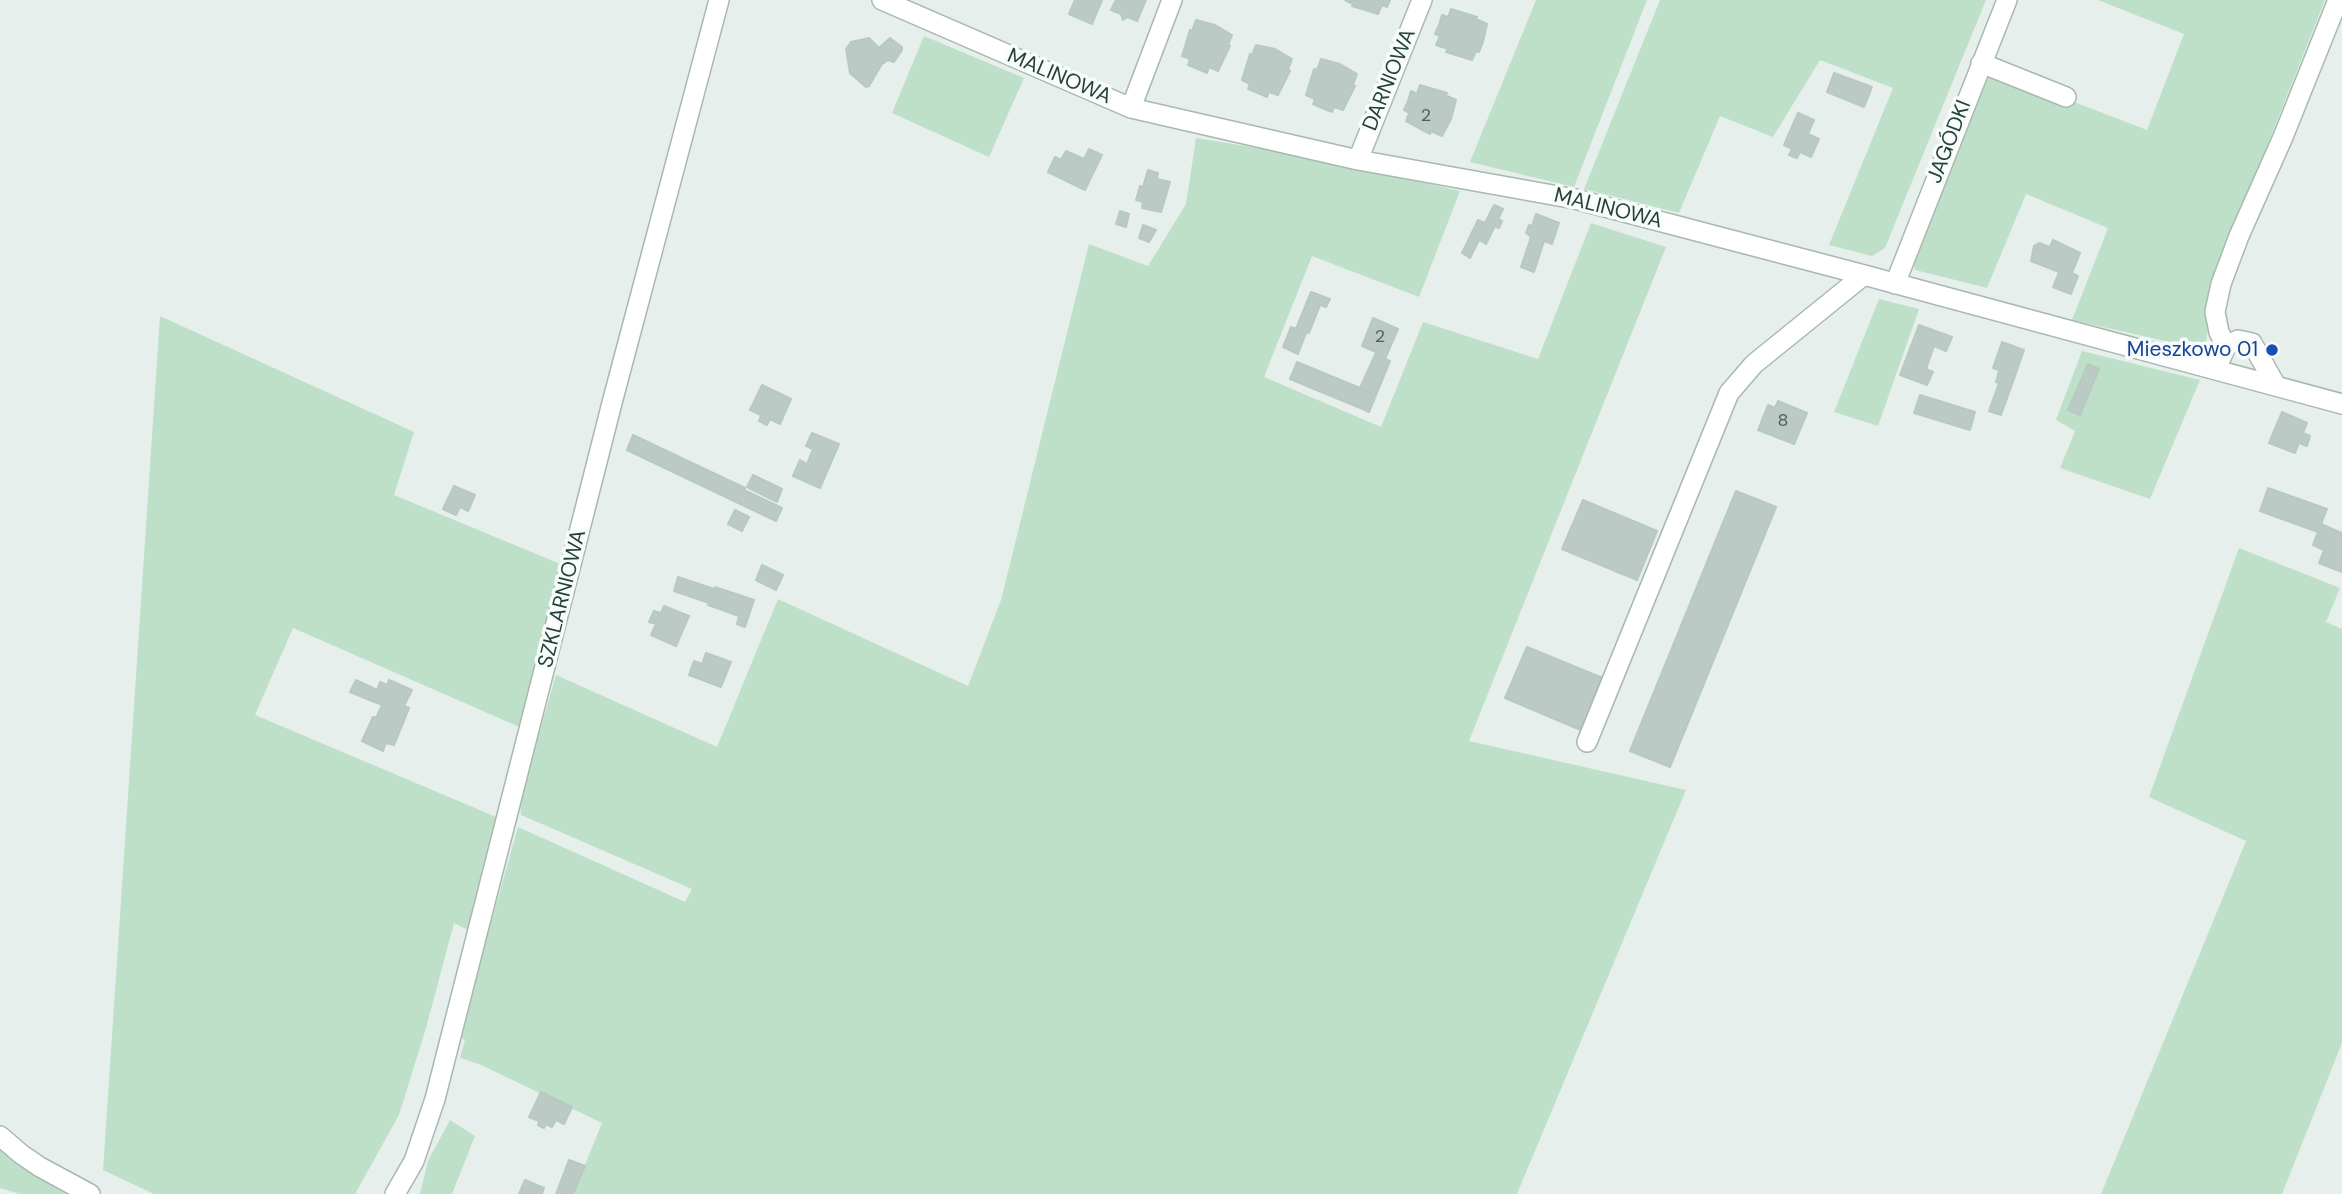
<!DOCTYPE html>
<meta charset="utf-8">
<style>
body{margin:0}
canvas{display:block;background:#e6efeb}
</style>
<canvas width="2342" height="1194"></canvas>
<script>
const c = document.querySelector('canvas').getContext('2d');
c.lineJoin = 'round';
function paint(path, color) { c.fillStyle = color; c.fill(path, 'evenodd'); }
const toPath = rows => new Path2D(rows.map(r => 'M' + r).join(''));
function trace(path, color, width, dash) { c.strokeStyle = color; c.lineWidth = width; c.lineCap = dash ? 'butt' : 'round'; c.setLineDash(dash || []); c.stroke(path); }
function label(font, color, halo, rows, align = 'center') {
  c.font = font + ' "DM Sans",sans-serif'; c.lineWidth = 7; c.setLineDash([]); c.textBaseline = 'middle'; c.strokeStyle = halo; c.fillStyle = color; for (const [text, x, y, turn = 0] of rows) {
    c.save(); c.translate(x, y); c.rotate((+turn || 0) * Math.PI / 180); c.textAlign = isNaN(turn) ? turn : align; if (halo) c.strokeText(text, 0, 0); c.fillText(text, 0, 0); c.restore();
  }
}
paint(toPath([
 [1536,0,1647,0,1574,187,1470,162],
 [1660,0,1986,0,1885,248,1872,256,1829,245,1893,88,1820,60,1773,137,1720,116,1679,213,1584,189],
 [2098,0,2325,0,2215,277,2205,350,2072,320,2108,228,2026,194,1987,288,1915,270,1911,256,1981,82,1992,77,2065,108,2069,100,2147,130,2184,34],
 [924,36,1024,78,989,157,892,113],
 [1196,138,1307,156,1460,191,1419,297,1312,256,1264,377,1381,427,1423,322,1538,359,1591,223,1666,247,1469,741,1686,790,1517,1194,573,1194,602,1123,479,1064,460,1058,465,1040,459,1037,518,827,685,902,692,889,521,815,520,800,556,675,717,747,778,599,968,686,1001,600,1089,244,1148,266,1186,204],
 [1879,299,1919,309,1878,426,1834,412],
 [160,316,414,432,394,495,558,563,567,561,524,729,293,628,255,715,501,819,470,931,454,923,426,1028,399,1115,355,1194,154,1194,103,1170],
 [2082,351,2200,380,2150,499,2060,468,2075,431,2056,420],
 [2239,548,2340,588,2326,622,2342,629,2342,1043,2282,1194,2101,1194,2246,841,2149,797],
 [450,1120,475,1136,452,1194,420,1194,428,1161],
 [0,1147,74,1194,20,1194,0,1188]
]), '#bfe0c8');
const building = toPath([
 [1075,0,1102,0,1092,24,1069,14,1075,0],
 [1116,0,1146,0,1137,21,1128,17,1123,20,1121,14,1111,10,1116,0],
 [1345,0,1390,0,1387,7,1382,5,1378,14,1352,6,1353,4,1345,0],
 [1451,9,1477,17,1476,19,1487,24,1483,42,1439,25,1442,15,1448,17,1451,9],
 [1196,20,1215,25,1198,69,1188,65,1190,59,1182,56,1190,30,1192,31,1196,20],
 [1215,25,1232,35,1228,45,1230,46,1218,71,1209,67,1207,73,1198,69,1215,25],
 [1439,25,1483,42,1479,52,1476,51,1472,60,1446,52,1448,49,1436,45,1440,36,1435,34,1439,25],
 [869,38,879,48,890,38,902,47,902,50,894,62,888,60,882,64,869,86,866,87,850,73,846,49,851,42,869,38],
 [1256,45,1275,49,1258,93,1248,89,1250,84,1242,80,1250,54,1252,55,1256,45],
 [1275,49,1292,59,1288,70,1290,71,1278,95,1269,92,1267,97,1258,93,1275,49],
 [1321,59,1340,64,1322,108,1313,104,1315,99,1306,95,1314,69,1317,70,1321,59],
 [1340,64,1357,74,1353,85,1355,86,1343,110,1334,107,1332,112,1322,108,1340,64],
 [1834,73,1872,87,1864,107,1827,92,1834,73],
 [1420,85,1447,93,1445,95,1456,100,1451,119,1408,101,1411,91,1417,94,1420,85],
 [1408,101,1451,119,1442,136,1431,131,1430,134,1406,121,1409,113,1404,110,1408,101],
 [1798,113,1814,120,1808,134,1819,139,1811,157,1800,152,1797,158,1789,155,1792,149,1784,145,1798,113],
 [1089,149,1102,155,1085,190,1048,172,1055,157,1061,160,1066,151,1084,159,1089,149],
 [1148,170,1158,173,1157,179,1170,182,1161,212,1142,208,1143,202,1136,200,1140,186,1143,187,1148,170],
 [1494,205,1503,209,1498,219,1502,221,1499,228,1495,226,1486,244,1479,240,1470,258,1462,253,1478,220,1485,223,1494,205],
 [1120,211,1129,214,1126,227,1116,224,1120,211],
 [1536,214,1559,223,1552,244,1544,241,1534,272,1521,267,1531,237,1526,233,1529,225,1532,226,1536,214],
 [1143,225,1156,230,1149,242,1139,238,1143,225],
 [2053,240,2080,253,2072,273,2078,276,2071,294,2053,287,2059,272,2031,261,2034,246,2039,243,2050,247,2053,240],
 [1311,292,1330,299,1326,307,1320,305,1309,333,1296,329,1311,292],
 [1373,318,1398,329,1385,359,1375,355,1376,352,1362,346,1373,318],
 [1919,325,1952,337,1946,351,1934,346,1926,369,1933,372,1927,385,1900,375,1919,325],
 [1291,327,1306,333,1298,354,1283,347,1291,327],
 [2002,342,2024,350,2015,376,1993,368,2002,342],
 [1375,355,1390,361,1369,412,1365,410,1372,393,1360,388,1375,355],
 [1297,362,1372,393,1365,410,1290,379,1297,362],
 [2088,364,2099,369,2080,415,2068,410,2088,364],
 [1999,371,2015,376,2001,415,1989,411,1999,383,1996,382,1999,371],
 [762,385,791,399,780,424,770,419,767,425,759,421,761,415,750,410,762,385],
 [1920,395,1975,412,1970,430,1914,413,1920,395],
 [1778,401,1807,413,1794,444,1758,430,1768,405,1775,408,1778,401],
 [2282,412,2307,423,2303,433,2310,436,2307,446,2299,443,2295,453,2269,443,2282,412],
 [812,433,839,444,820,488,793,476,800,460,807,464,813,449,806,446,812,433],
 [633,435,745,488,744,490,782,508,776,521,627,450,633,435],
 [753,475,782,489,777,502,747,487,753,475],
 [454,486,475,495,468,511,460,507,456,515,443,509,454,486],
 [2268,488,2327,509,2318,532,2260,511,2268,488],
 [1736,491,1776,507,1670,767,1630,751,1736,491],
 [1583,500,1657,531,1637,580,1562,549,1583,500],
 [735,510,749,517,742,531,728,524,735,510],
 [2321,524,2342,533,2342,572,2319,563,2324,550,2313,545,2321,524],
 [762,565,783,575,776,590,756,580,762,565],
 [678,577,714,589,709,603,674,591,678,577],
 [715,587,754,600,745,627,737,624,739,616,708,605,715,587],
 [664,606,689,616,676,646,651,635,656,624,649,622,654,611,661,613,664,606],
 [1527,647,1605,679,1583,731,1505,698,1527,647],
 [706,653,731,662,721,687,689,675,694,661,702,664,706,653],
 [356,680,377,690,380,682,387,685,389,680,412,690,404,706,409,708,394,745,386,743,383,751,362,741,373,717,376,718,382,705,350,692,356,680],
 [541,1092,572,1107,564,1124,556,1120,552,1127,546,1124,544,1128,538,1125,539,1121,529,1117,541,1092],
 [569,1160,585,1166,573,1194,556,1194,569,1160],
 [525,1180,544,1188,542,1194,519,1194,525,1180]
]);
paint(building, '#bbcac4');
trace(building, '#b8c9c2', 2);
const minor = toPath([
 [882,0,1131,108,1358,160,1575,199,1864,275,2342,404],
 [1981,63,2066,97],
 [1131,108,1172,0],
 [1358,160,1422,0],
 [1895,284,2007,0],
 [2226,346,2219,332,2215,312,2221,284,2239,236,2283,137,2338,0],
 [2221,358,2226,346,2238,340,2252,343,2276,386],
 [1587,742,1729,393,1754,364,1864,275],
 [0,1136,21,1154,40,1167,90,1194],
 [395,1194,414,1161,435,1099,613,399,719,0]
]);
trace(minor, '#a8b8b2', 22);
trace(minor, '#fff', 19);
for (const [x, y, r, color] of [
 [2272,350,7,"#1a4fb4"]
]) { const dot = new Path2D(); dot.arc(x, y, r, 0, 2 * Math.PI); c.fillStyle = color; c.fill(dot); trace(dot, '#f7fbf9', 2.5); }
label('18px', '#4a645c', null, [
 ["2",1426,116],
 ["2",1380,337],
 ["8",1783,421]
]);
label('21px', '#24423a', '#f7fbf9', [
 ["MALINOWA",1059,77,23],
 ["DARNIOWA",1390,80,-68],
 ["JAGÓDKI",1950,142,-69],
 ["MALINOWA",1608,209,14],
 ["SZKLARNIOWA",563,599,-76]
]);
label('21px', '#164399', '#f7fbf9', [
 ["Mieszkowo 01",2258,350]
], 'right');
</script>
